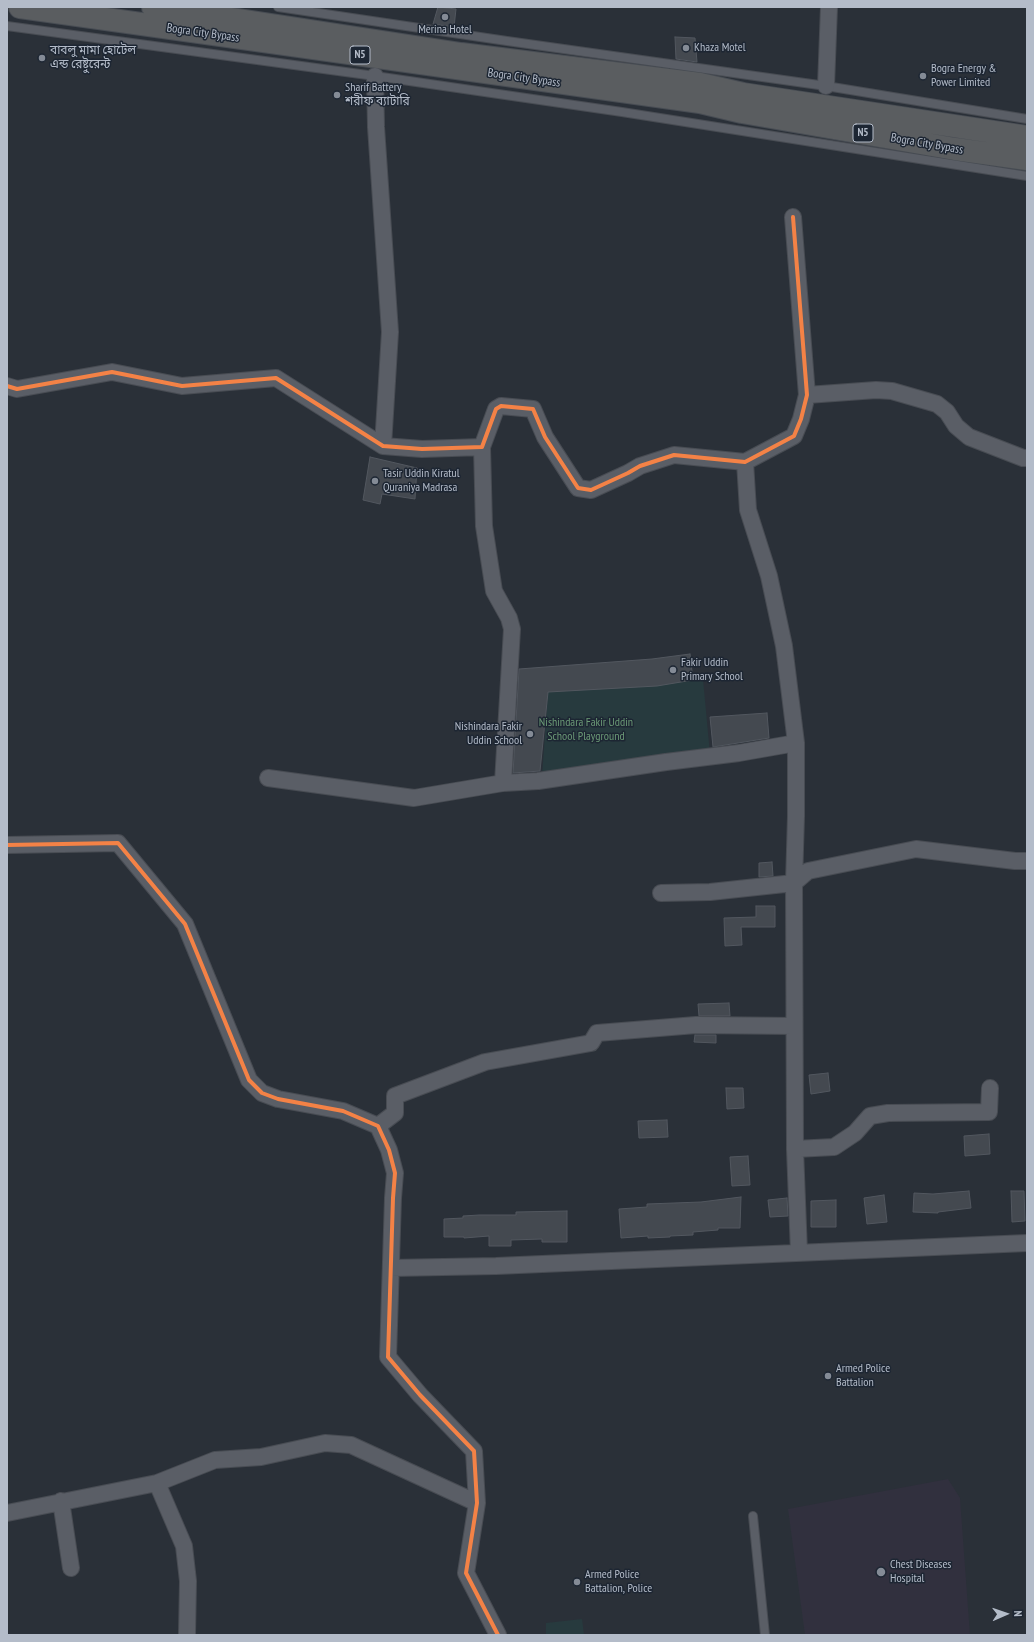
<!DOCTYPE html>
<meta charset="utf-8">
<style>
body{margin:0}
#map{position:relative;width:1034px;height:1642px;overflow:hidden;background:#2a3038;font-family:"PT Sans Narrow",sans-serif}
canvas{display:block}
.frame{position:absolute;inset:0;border:8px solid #b4bcc9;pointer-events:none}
.north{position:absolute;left:986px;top:1594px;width:40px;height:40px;-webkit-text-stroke:3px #1d2633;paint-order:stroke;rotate:88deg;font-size:11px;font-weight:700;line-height:16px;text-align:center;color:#b4bcc9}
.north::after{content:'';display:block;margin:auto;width:14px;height:18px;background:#b4bcc9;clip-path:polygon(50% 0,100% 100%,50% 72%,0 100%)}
</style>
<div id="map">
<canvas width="1034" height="1642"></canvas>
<div class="frame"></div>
<div class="north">N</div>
</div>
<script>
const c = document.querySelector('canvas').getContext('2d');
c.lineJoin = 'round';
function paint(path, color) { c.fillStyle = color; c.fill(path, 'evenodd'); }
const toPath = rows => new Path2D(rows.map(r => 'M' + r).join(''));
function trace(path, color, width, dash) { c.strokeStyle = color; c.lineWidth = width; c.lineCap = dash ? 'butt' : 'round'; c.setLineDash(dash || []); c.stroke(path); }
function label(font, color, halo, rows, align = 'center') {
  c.font = font + ' "PT Sans Narrow","Noto Sans Bengali",sans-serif'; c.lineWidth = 3; c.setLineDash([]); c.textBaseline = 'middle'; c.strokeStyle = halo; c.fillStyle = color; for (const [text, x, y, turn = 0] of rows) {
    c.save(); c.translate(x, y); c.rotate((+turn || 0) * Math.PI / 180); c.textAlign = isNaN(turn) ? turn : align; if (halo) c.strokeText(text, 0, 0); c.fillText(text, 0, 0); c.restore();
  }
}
paint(toPath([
 [948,1479,960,1498,970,1635,805,1635,788,1509]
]), '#31303e');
paint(toPath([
 [703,679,710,754,542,776,548,692],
 [582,1619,584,1635,546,1635,546,1623]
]), '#273a3e');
const building = toPath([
 [438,7,456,9,454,27,433,24,438,7],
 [675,37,695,38,697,62,676,59,675,37],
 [370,457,417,468,415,499,382,494,380,504,363,500,370,457],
 [690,654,693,680,657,686,548,692,540,771,513,773,519,669,652,659,690,654],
 [767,713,769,738,713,747,710,717,767,713],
 [772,862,773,876,759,877,759,863,772,862],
 [756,906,775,906,775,927,741,927,742,945,725,946,724,918,756,917,756,906],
 [729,1003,730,1016,699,1016,698,1004,729,1003],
 [695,1035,716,1035,716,1043,694,1042,695,1035],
 [828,1073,830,1091,811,1094,809,1075,828,1073],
 [726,1088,743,1088,744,1108,727,1109,726,1088],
 [667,1120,668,1137,639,1138,638,1121,667,1120],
 [989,1134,990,1154,965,1156,964,1136,989,1134],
 [748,1156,750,1185,732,1186,730,1157,748,1156],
 [969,1191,971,1208,938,1212,938,1213,913,1212,914,1193,933,1194,969,1191],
 [1011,1191,1024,1191,1025,1221,1012,1222,1011,1191],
 [884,1195,887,1222,867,1224,864,1198,884,1195],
 [741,1197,740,1228,718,1228,718,1230,693,1232,693,1235,670,1236,670,1237,648,1238,648,1236,621,1238,619,1209,647,1207,647,1204,701,1202,741,1197],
 [787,1198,788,1216,770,1217,768,1200,787,1198],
 [836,1200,836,1227,811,1227,811,1201,836,1200],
 [567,1211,567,1242,542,1242,542,1239,511,1240,511,1246,489,1246,489,1236,464,1238,464,1237,444,1237,444,1219,463,1218,463,1216,479,1215,516,1215,516,1212,567,1211]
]);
paint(building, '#444950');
trace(building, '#52575f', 1);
const lane = toPath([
 [278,7,507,41,826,86,1027,119],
 [7,26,375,76,622,112,1027,176],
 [753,1516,765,1635]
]);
const street = toPath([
 [375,76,376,127,390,332,383,446],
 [826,86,829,7],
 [7,386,17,389,112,372,182,386,276,378,383,446,422,449,482,447,496,409,501,406,533,409,545,437,578,488,591,490,628,473,640,466,674,455,745,462,794,436,801,419,807,395,793,217],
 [807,395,876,390,892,391,937,404,947,412,956,426,969,437,1023,458,1027,458],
 [482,447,484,526,494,591,509,618,512,629,503,783],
 [745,462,748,510,769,576,784,646,796,743,796,816,794,883,795,1149,799,1253],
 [268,778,414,798,503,783,538,781,666,762,739,753,796,743],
 [7,845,118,843,185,924,249,1080,262,1093,278,1099,343,1111,378,1126,389,1150,395,1173,393,1198,388,1357,420,1395,474,1451,477,1503,466,1573,498,1635],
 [661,893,710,892,794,883,808,871,916,849,1015,861,1027,861],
 [378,1126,395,1113,395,1096,485,1062,591,1043,597,1033,696,1025,794,1026],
 [795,1149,834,1147,855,1133,870,1116,888,1113,989,1112,990,1088],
 [391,1268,496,1266,1027,1243],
 [157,1483,184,1546,188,1581,187,1635],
 [61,1501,71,1568],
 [7,1513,157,1483,215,1460,261,1457,325,1443,351,1445,477,1503]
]);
const highway = toPath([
 [20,7,700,102,742,112,955,149,1027,159],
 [153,7,461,54,700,84,743,94,1027,137]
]);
trace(lane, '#484c53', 10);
trace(street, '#484c53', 18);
trace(highway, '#474c53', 24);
trace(lane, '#5a5e66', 8);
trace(street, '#5a5e66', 16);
trace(highway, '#5a5d60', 22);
trace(toPath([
 [7,386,17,389,112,372,182,386,276,378,383,446,422,449,482,447,496,409,501,406,533,409,545,437,578,488,591,490,628,473,640,466,674,455,745,462,794,436,801,419,807,395,793,217],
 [7,845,118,843,185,924,249,1080,262,1093,278,1099,343,1111,378,1126,389,1150,395,1173,393,1198,388,1357,420,1395,474,1451,477,1503,466,1573,498,1635]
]), '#f48246', 4);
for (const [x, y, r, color] of [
 [445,17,4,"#848b96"],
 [686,48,4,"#848b96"],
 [42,58,4,"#848b96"],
 [923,76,4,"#848b96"],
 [337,95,4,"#848b96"],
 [375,481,4,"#848b96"],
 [673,670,4,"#848b96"],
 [530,734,4,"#848b96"],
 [828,1376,4,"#848b96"],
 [881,1572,5,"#848b96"],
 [577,1582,4,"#848b96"]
]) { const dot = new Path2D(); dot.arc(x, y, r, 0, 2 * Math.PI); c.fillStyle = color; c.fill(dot); trace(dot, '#1d2633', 1.5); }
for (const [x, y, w] of [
 [360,55,20],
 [863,133,20]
]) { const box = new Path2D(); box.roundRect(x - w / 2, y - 9, w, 18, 3); c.fillStyle = '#1d2633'; c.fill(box); trace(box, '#b4bcc9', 1); }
label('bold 11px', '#b4bcc9', null, [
 ["N5",360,55],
 ["N5",863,133]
]);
label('12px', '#b4bcc9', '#1d2633', [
 ["Merina Hotel",445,30,"center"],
 ["Khaza Motel",694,48],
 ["বাবলু মামা হোটেল",50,51],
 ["এন্ড রেষ্টুরেন্ট",50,65],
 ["Bogra Energy &",931,69],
 ["Power Limited",931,83],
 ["Sharif Battery",345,88],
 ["শরীফ ব্যাটারি",345,102],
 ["Tasir Uddin Kiratul",383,474],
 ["Quraniya Madrasa",383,488],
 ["Fakir Uddin",681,663],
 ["Primary School",681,677],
 ["Nishindara Fakir",522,727,"right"],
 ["Uddin School",522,741,"right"],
 ["Armed Police",836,1369],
 ["Battalion",836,1383],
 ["Chest Diseases",890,1565],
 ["Hospital",890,1579],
 ["Armed Police",585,1575],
 ["Battalion, Police",585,1589]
], 'left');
label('12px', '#b4bcc9', '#1d2633', [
 ["Bogra City Bypass",203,33,8],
 ["Bogra City Bypass",524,78,8],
 ["Bogra City Bypass",927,144,10]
]);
label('12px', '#6b9a76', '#1d2633', [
 ["Nishindara Fakir Uddin",586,723],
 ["School Playground",586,737]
]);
</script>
